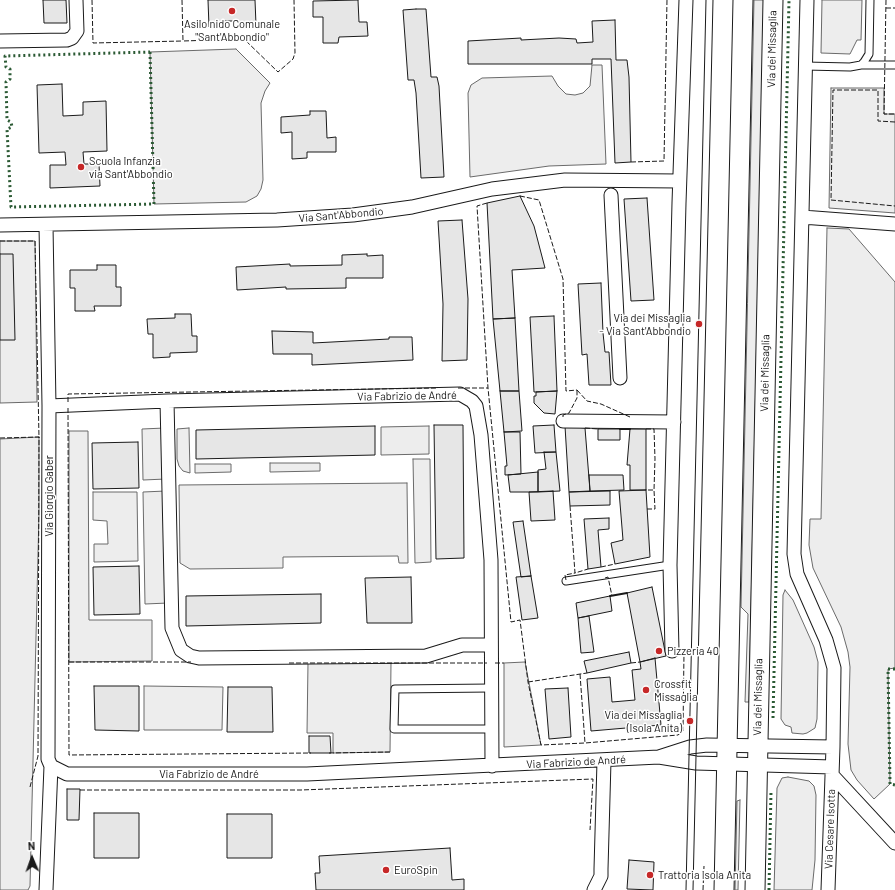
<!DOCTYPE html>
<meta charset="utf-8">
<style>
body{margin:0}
#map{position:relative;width:895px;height:890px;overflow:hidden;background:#fff;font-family:Barlow,sans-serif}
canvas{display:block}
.north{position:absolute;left:12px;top:838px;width:40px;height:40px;-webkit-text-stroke:3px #fff;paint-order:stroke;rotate:358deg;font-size:11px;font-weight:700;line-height:16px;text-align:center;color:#1a1a1a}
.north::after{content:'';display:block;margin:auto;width:14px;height:18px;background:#1a1a1a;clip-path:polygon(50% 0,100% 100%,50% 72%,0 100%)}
</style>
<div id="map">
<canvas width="895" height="890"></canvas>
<div class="north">N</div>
</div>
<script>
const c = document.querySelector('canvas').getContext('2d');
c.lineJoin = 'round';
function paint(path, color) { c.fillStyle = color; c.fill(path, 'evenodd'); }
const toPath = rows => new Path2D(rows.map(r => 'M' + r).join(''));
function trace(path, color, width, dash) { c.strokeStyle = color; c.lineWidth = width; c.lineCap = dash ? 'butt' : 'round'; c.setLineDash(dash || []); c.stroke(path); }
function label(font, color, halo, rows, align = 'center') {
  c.font = font + ' Barlow,sans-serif'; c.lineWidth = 3; c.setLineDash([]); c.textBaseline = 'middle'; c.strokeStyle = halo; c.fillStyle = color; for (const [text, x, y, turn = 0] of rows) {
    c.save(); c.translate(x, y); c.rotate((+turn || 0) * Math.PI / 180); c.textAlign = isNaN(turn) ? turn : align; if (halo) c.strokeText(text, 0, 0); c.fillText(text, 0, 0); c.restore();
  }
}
const green = toPath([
 [754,0,764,0,749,702,745,702,748,614,741,607,754,0],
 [822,0,862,0,861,40,857,40,850,54,821,53,822,0],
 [236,49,270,83,265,91,261,103,263,180,261,189,257,196,246,202,154,204,150,52,236,49],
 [592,65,602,65,606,164,549,166,470,177,468,93,471,85,482,78,552,76,558,86,566,94,575,95,583,93,590,86,592,65],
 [831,88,884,88,884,114,895,114,895,213,829,208,831,88],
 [827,228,849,229,895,282,895,668,888,669,890,784,874,799,857,780,851,770,848,744,850,667,848,652,841,627,813,568,809,545,810,519,821,519,827,228],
 [0,241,35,241,37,402,0,403,0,241],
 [429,426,429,454,381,455,381,427,429,426],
 [165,428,166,479,143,480,142,429,165,428],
 [189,428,190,473,183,471,179,466,177,459,177,429,189,428],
 [69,431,88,431,89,620,152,620,152,661,69,662,69,431],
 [39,437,39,513,30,886,28,890,0,890,0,439,39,437],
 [413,459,430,459,431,562,415,563,413,459],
 [270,463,320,463,320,471,270,472,270,463],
 [195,464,231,464,231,472,195,473,195,464],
 [407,483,408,563,399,563,398,556,283,557,283,568,190,569,180,563,179,485,407,483],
 [166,491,168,603,145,604,143,492,166,491],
 [93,492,137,492,138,561,94,562,94,544,108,544,107,521,93,520,93,492],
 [785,590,793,600,814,647,818,662,817,719,815,728,807,733,803,734,792,733,791,727,785,725,781,719,783,595,785,590],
 [525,662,541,745,504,747,504,663,525,662],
 [308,663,391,663,390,752,333,753,333,733,307,733,308,663],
 [144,686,223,687,222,730,144,730,144,686],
 [788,777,809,781,814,786,816,795,815,860,812,890,774,890,777,788,782,778,788,777],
 [740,800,738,890,735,890,737,801,740,800]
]);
paint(green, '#ededed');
trace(green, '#6a6a6a', 1);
const building = toPath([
 [43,0,66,0,67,23,44,23,43,0],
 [208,0,255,0,256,25,239,26,239,21,223,21,223,26,209,27,208,0],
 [358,0,359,22,367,22,368,36,339,37,338,43,323,43,323,17,313,17,313,1,358,0],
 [416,9,426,9,431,77,437,77,439,86,444,177,421,178,416,93,414,80,408,80,403,10,416,9],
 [615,20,616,60,627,60,629,77,631,162,615,163,611,59,592,59,592,64,468,64,468,41,521,38,521,40,559,38,576,39,577,43,593,42,592,21,615,20],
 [62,84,63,116,83,115,83,102,106,101,107,151,83,152,84,164,99,164,100,186,50,188,50,165,66,165,65,152,39,153,37,85,62,84],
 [310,111,326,111,327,138,336,137,336,152,307,152,307,158,292,159,292,132,281,133,281,117,310,115,310,111],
 [520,196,534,226,545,268,512,270,515,318,493,319,487,203,520,196],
 [647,198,654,300,631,301,624,199,647,198],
 [462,220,468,299,467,360,442,361,443,304,438,221,462,220],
 [0,254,13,254,15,340,0,340,0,254],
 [367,254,367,256,383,255,383,278,346,278,346,288,286,289,286,287,237,290,236,267,290,264,290,266,342,265,342,255,367,254],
 [97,265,116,265,116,287,121,287,121,306,94,306,95,311,75,311,75,288,70,288,70,270,97,270,97,265],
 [601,283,603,333,605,352,609,352,611,385,589,385,587,354,582,355,578,284,601,283],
 [175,314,191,314,192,336,197,336,197,352,170,353,170,357,153,358,153,334,148,334,147,319,175,318,175,314],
 [554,316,557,391,534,392,530,317,554,316],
 [515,318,519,391,500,391,493,319,515,318],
 [272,331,313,332,313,343,389,339,389,337,412,337,413,360,312,365,312,354,273,354,272,331],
 [500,391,519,391,522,431,504,432,500,391],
 [557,391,555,414,544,413,534,403,534,396,536,396,536,392,557,391],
 [434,425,463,425,464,558,436,559,434,425],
 [554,425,556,452,535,453,533,426,554,425],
 [375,426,375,455,196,459,196,430,375,426],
 [565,426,585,428,590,491,569,492,565,426],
 [598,429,620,429,620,440,598,440,598,429],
 [630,429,646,429,646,490,630,490,630,465,627,465,630,429],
 [504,432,520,432,521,474,505,475,505,466,507,466,504,432],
 [138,442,139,488,93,489,92,443,138,442],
 [544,452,556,452,560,491,538,492,538,470,546,469,544,452],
 [538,472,538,492,510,492,508,475,538,472],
 [589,475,623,475,624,490,590,491,589,475],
 [646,490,650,557,615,564,611,543,623,540,619,491,646,490],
 [553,491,555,520,531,521,529,492,553,491],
 [610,491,610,505,570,506,569,492,610,491],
 [609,518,609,529,598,530,601,567,588,569,584,519,609,518],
 [523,521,531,576,521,577,513,522,523,521],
 [139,566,140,614,94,615,93,567,139,566],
 [531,576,538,618,522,620,516,577,531,576],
 [411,577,412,623,367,623,365,578,411,577],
 [652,587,666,656,640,662,627,593,652,587],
 [321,594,321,623,186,626,186,596,321,594],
 [610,596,612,611,578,618,576,603,610,596],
 [589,616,594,652,581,653,578,618,589,616],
 [629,652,631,663,587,673,584,661,629,652],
 [655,658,661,725,591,731,587,679,610,677,612,702,635,700,632,670,641,669,640,662,655,658],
 [94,686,139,686,139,731,95,730,94,686],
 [228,687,272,687,273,732,227,732,228,687],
 [568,688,571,737,549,739,545,689,568,688],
 [309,736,330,736,331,753,309,753,309,736],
 [67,789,80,789,79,820,67,820,67,789],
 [94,813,139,813,139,858,94,858,94,813],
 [227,814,272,814,272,858,227,858,227,814],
 [450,848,452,880,464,879,464,890,316,890,315,873,320,873,319,856,450,848],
 [629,860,654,862,653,890,627,889,629,860]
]);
paint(building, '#e6e6e6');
trace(building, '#1a1a1a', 1);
const lane = toPath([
 [861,65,895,65],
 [805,66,850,67,861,65,864,62,869,54,870,0],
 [566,581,670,565],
 [491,688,395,689,394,729,491,729]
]);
const street = toPath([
 [807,0,794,554,797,574,826,640,834,668,833,747,828,890],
 [0,41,67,40,72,38,77,31,76,0],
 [611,195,620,378],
 [802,217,895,224],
 [0,225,277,220,353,215,412,207,492,189,565,180,679,181],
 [46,225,49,406,48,759,51,766],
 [167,401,172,628,181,650,190,656,199,658,426,656,462,645,491,645],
 [49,406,167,401,460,394,472,401,476,406,481,435,491,560,492,766],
 [563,421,674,422],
 [672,651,670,565,679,203,686,0],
 [659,757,690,747,707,745,833,747],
 [51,766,67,774,307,774,659,757,696,763,832,767],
 [832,775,895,843],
 [46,890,51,766],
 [594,890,601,876,601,869,604,761]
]);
const secondary = toPath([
 [724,890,743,0],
 [755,890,773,0]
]);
trace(lane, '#1a1a1a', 9);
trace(street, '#1a1a1a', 15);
trace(secondary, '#1a1a1a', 21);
trace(lane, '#fff', 7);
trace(street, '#fff', 13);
trace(secondary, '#fff', 19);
trace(toPath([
 [686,890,706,0],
 [693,890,713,0]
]), '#1a1a1a', 1);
trace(toPath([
 [150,52,154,204,11,207,7,129,12,127,11,122,7,120,6,82,10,79,10,69,6,67,5,56,150,52],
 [895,669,888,669,890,784,895,785],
 [773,718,789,0],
 [769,890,771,791]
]), '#2b5a34', 3, [2, 3]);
trace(toPath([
 [92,0,93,43,183,41],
 [182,0,183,41,244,39,278,72,293,59,295,53,294,0],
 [886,0,884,114,895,114],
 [886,8,895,8],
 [895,122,878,121,878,90,833,90,831,200,895,206],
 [631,162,664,161,667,0],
 [520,196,539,200,563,279,566,391,577,390],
 [487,203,477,206,488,388,511,622,520,620,528,682,541,745,585,743,678,735,683,731,684,652,674,654],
 [0,241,35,241,39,438],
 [458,388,488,388],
 [577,390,587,401,601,404,630,417],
 [68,402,68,394,438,388],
 [68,408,69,755,311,753],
 [563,417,563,415,569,413,577,398,577,390],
 [585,428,598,429],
 [646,429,654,429,655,459,654,490,646,490],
 [0,438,39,437],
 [570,506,575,573,588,569],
 [647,509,655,509,654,490],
 [601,567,615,564],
 [605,578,608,577,612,596],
 [566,580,565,575,575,573],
 [69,662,191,662],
 [289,663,487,663],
 [495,663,504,663],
 [631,663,640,662],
 [580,674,585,743],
 [528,682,587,673],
 [329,753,390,752],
 [30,787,38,756,39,437],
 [80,790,301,790,593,779,590,830],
 [703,890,704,866]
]), '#1a1a1a', 1, [5, 2]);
trace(toPath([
 [620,429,630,429],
 [610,596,627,593]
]), '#1a1a1a', 2);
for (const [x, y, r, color] of [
 [232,11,4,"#c62828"],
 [81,167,4,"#c62828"],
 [699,324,4,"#c62828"],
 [659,651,4,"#c62828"],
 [646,690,4,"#c62828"],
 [690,721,4,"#c62828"],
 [386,870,4,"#c62828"],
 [650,875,4,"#c62828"]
]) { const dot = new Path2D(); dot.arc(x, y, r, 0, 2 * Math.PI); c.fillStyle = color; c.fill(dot); trace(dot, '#fff', 1.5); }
label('11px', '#1a1a1a', '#fff', [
 ["Asilo nido Comunale",232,24,"center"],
 ["\"Sant'Abbondio\"",232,37,"center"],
 ["Scuola Infanzia",89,161],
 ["via Sant'Abbondio",89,174],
 ["Via dei Missaglia",691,318,"right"],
 ["- Via Sant'Abbondio",691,331,"right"],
 ["Pizzeria 40",667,651],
 ["Crossfit",654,684],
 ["Missaglia",654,697],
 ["Via dei Missaglia",682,715,"right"],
 ["(Isola Anita)",682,728,"right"],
 ["EuroSpin",394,870],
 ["Trattoria Isola Anita",658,875]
], 'left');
label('11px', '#1a1a1a', '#fff', [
 ["Via dei Missaglia",772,49,-89],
 ["Via Sant'Abbondio",341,215,-5],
 ["Via dei Missaglia",765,373,-89],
 ["Via Fabrizio de André",407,396,-1],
 ["Via Giorgio Gaber",49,496,-90],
 ["Via dei Missaglia",758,697,-89],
 ["Via Fabrizio de André",576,762,-3],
 ["Via Fabrizio de André",209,774],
 ["Via Cesare Isotta",830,829,-88]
]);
</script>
